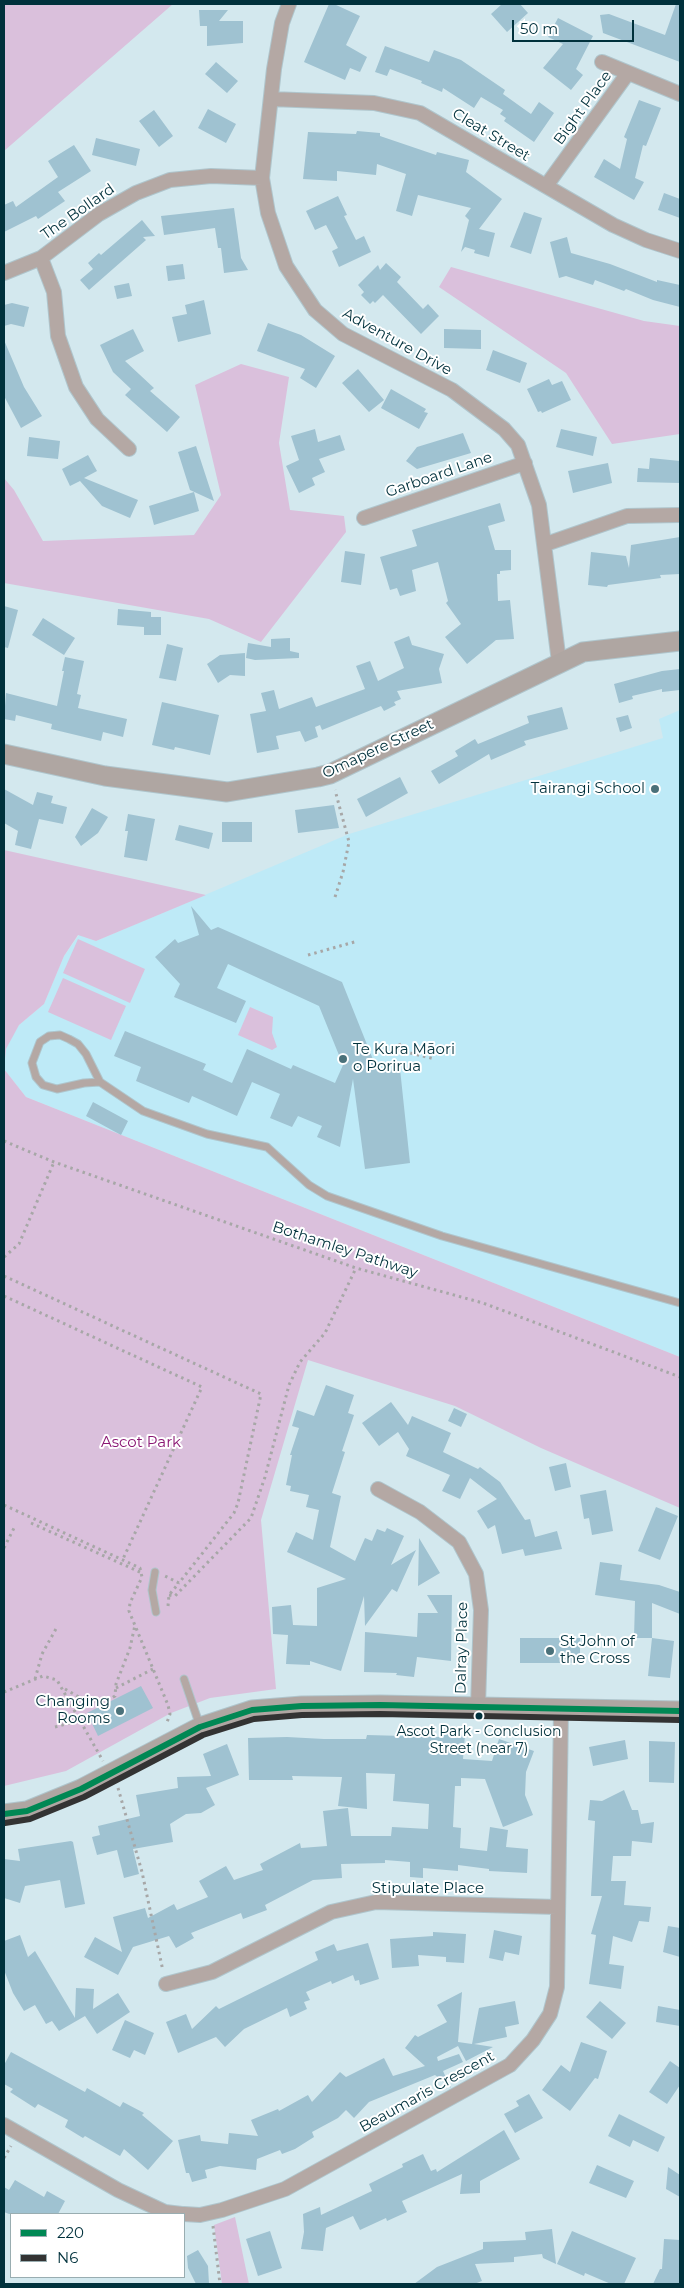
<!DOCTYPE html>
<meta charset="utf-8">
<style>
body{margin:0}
#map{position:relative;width:684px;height:2288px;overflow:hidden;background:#d3e8ee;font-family:Montserrat,sans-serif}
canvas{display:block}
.frame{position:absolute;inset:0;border:5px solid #00313c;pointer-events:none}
.legend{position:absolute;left:10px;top:2213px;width:175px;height:65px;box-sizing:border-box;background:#fff;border:1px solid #99adb1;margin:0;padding:6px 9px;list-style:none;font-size:15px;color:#00313c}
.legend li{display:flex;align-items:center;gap:10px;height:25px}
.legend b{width:25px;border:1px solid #99adb1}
.scale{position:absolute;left:512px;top:20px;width:122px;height:22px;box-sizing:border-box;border:2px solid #00313c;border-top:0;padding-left:6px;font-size:15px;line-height:18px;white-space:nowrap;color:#00313c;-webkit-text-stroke:4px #fff;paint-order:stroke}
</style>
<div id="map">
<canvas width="684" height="2288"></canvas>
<div class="frame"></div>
<ul class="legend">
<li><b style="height:6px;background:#008854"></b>220</li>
<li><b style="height:6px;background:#333"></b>N6</li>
</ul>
<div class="scale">50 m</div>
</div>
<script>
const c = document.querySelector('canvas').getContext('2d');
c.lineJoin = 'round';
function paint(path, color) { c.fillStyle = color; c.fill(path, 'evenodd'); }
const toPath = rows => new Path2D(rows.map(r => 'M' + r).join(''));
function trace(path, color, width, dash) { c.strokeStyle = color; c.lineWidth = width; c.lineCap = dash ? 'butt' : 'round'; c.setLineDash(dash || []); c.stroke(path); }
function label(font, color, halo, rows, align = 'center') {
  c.font = font + ' Montserrat,sans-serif'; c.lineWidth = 4; c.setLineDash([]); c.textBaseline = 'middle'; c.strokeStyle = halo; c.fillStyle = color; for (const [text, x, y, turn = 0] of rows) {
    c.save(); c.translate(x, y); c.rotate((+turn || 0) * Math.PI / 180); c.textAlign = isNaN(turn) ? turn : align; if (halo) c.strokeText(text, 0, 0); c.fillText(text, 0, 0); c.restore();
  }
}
paint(toPath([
 [680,710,680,1357,26,1097,4,1069,6,1049,11,1037,19,1025,44,1004,64,956,79,935,96,941,349,834,663,738,659,719]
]), '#beeaf7');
paint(toPath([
 [4,4,173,4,4,151],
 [451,267,644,321,680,326,680,434,612,444,566,373,439,287],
 [241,364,289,377,279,443,290,510,344,516,346,532,261,642,209,619,4,583,4,478,14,490,43,541,194,535,221,495,195,385],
 [4,850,206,895,96,941,78,935,64,956,44,1004,19,1025,6,1049,4,1069,26,1097,680,1357,680,1508,541,1448,455,1406,308,1360,261,1520,276,1689,210,1698,171,1713,66,1771,4,1786],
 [78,939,145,969,130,1003,63,973],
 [63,978,126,1006,111,1040,48,1012],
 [250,1007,273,1017,272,1033,277,1047,272,1050,238,1035],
 [235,2217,249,2284,222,2284,214,2225]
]), '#dac0dc');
paint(toPath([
 [329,4,334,4,360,16,346,45,367,57,360,72,350,68,345,80,304,62],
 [502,4,520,4,528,13,507,32,491,14],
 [676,4,680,4,680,62,603,33,600,15,609,14,665,35],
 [199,10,228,10,219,21,243,21,243,43,207,46,207,26,200,26],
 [558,18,593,36,576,69,583,75,571,90,543,68,563,44,548,37],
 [385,46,429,62,434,50,461,60,505,90,503,94,531,114,539,102,554,113,534,142,504,121,506,118,500,114,503,110,481,97,474,108,443,88,442,92,421,83,422,81,390,69,387,76,375,72],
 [216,62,238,81,227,93,205,74],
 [639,100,661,108,646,146,643,145,635,178,644,182,634,200,594,177,604,159,620,169,627,139,624,137],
 [208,109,236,124,226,143,198,128],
 [154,110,173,136,159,147,139,121],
 [357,131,380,133,380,136,436,155,437,152,469,160,466,172,502,199,479,229,495,233,489,257,474,253,475,250,465,247,461,252,469,220,465,216,471,208,418,195,412,216,396,211,406,174,377,164,376,175,337,171,337,181,303,179,308,132,356,134],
 [96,138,140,149,136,166,92,155],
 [74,145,91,171,58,192,65,201,38,219,36,216,4,232,4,205,13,201,16,207,58,177,48,161],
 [664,193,680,199,680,218,658,210],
 [338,196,347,215,344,216,356,240,364,236,371,252,339,267,332,251,338,248,326,225,315,230,306,211],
 [234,208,241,258,248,270,224,273,221,248,218,248,215,228,164,235,161,216],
 [524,212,542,218,531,254,510,247],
 [142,220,155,236,143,237,146,240,89,290,80,280,93,269,88,263,99,253,101,255],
 [567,237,571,253,610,264,657,282,657,280,680,285,680,307,653,300,626,289,624,291,595,280,593,285,566,276,559,278,550,242],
 [386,263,401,277,397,282,423,309,428,304,439,316,421,334,383,295,375,303,373,301,370,304,361,295,364,292,358,285,378,265,380,270],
 [183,264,185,279,168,281,166,266],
 [129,283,132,296,117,299,114,286],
 [204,300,211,334,178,342,172,317,187,314,185,305],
 [12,303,29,307,24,327,11,324,4,326,4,305],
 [268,323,301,335,335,356,316,388,300,378,305,369,257,351],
 [133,329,144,351,125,361,154,388,150,391,180,417,167,432,125,395,131,389,113,372,100,345],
 [444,329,481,330,481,349,444,348],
 [4,340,24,387,42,416,21,428,4,396],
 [493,350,527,363,520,383,486,370],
 [358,369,384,400,369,412,342,383],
 [549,379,552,385,562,381,571,400,542,413,541,411,538,412,527,389],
 [391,389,426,409,424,412,428,413,419,429,381,408],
 [315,429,318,442,340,435,345,450,319,459,325,472,312,478,315,485,299,493,286,466,299,460,291,436],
 [561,429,597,437,593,456,556,447],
 [463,433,471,453,417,469,406,461,417,447],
 [29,437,60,441,58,459,27,456],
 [196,446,214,501,190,490,178,452],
 [88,455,97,471,84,478,138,500,130,518,102,506,80,481,70,486,62,469],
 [650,458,680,461,680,483,637,482,638,468,649,469],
 [608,463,612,483,573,493,568,471],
 [194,492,199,511,154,525,149,506],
 [500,503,505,521,488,526,495,550,511,550,511,570,500,571,500,574,497,574,498,601,510,600,514,639,496,640,467,664,445,637,461,624,446,603,448,601,438,562,412,570,416,591,400,596,397,588,390,590,380,557,417,546,412,530],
 [680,537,680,574,660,575,661,578,608,585,607,587,588,585,591,552,626,556,629,568,631,545],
 [345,551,365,554,361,585,341,582],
 [4,606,18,610,8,648,4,647],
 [118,609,151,612,151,617,161,617,161,635,144,635,144,627,117,625],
 [43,618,75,638,64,655,32,635],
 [409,636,412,645,444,654,439,669,442,683,397,691,401,699,394,702,396,705,384,711,381,706,322,730,320,725,315,727,318,737,305,742,300,731,276,736,279,749,257,753,250,714,266,711,261,693,274,690,279,709,312,697,316,707,365,689,356,666,370,661,378,681,404,668,394,642],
 [290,638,290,651,299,653,299,658,255,660,246,658,248,643,271,647,271,639],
 [167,644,183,648,176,681,159,678],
 [245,653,245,676,230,675,218,683,207,664,220,655],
 [65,657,84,661,77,694,81,695,78,708,127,719,123,737,103,732,101,741,51,729,52,724,16,715,15,721,4,719,6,693,57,706,64,671,62,671],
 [680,669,680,690,662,692,662,689,632,696,633,699,619,703,614,684,662,671],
 [162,702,219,715,210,755,175,747,174,750,152,745],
 [562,707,568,729,524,741,526,745,491,760,489,754,439,784,431,771,458,756,455,751,475,739,478,744,529,723,527,716],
 [628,715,632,728,620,732,616,718],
 [400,777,408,793,366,817,357,799],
 [4,789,33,805,37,792,53,796,51,803,67,807,63,824,39,819,31,849,15,845,18,831,4,823],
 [334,805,339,828,298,833,295,810],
 [92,808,108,817,98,833,81,846,75,837],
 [128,814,155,819,147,861,124,857,128,831,125,831],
 [222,822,252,822,252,842,222,842],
 [179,825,213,833,209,849,175,840],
 [191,906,211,930,218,927,342,982,378,1072,400,1069,410,1163,365,1169,353,1079,340,1147,317,1137,322,1126,298,1116,292,1127,270,1118,280,1094,252,1082,237,1116,192,1096,189,1103,136,1081,141,1067,114,1056,125,1031,206,1064,203,1070,232,1083,247,1049,291,1069,293,1065,335,1083,343,1065,319,1006,228,964,217,988,246,1001,236,1023,174,997,180,984,155,957,175,939,178,943,199,935],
 [93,1102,128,1121,121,1135,86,1116],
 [326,1385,354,1395,348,1413,354,1415,342,1451,345,1452,332,1493,341,1496,330,1547,355,1561,365,1538,372,1541,377,1529,385,1532,387,1528,404,1536,391,1565,416,1550,397,1592,392,1589,365,1626,364,1596,341,1671,310,1661,310,1665,286,1664,288,1635,273,1634,272,1607,291,1605,293,1625,317,1626,317,1588,346,1579,287,1552,296,1532,313,1540,319,1510,306,1507,309,1495,290,1491,291,1486,286,1485,292,1455,290,1455,299,1428,292,1426,297,1410,314,1416],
 [391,1402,408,1425,412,1416,451,1433,443,1452,478,1469,480,1467,500,1482,525,1520,530,1519,535,1537,557,1531,562,1549,525,1556,523,1549,502,1554,495,1525,488,1529,477,1511,497,1499,470,1478,460,1499,442,1491,450,1475,406,1456,409,1449,398,1432,379,1446,362,1423],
 [454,1408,467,1414,461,1427,448,1421],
 [566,1463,571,1487,555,1491,549,1467],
 [606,1490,613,1531,592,1535,589,1518,584,1519,580,1495],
 [656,1507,678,1516,660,1560,638,1551],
 [419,1538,440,1573,418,1586],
 [600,1562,622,1565,620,1580,659,1585,680,1592,680,1614,652,1603,652,1638,634,1638,635,1601,595,1595],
 [427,1595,452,1595,451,1661,417,1657,414,1677,396,1675,397,1673,364,1672,365,1632,417,1637,418,1613,438,1613],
 [520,1638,580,1638,580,1663,520,1663],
 [652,1638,674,1641,670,1678,648,1676],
 [141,1686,153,1708,98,1736,87,1713],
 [441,1733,465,1735,463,1759,492,1761,499,1739,534,1751,526,1772,525,1795,533,1815,503,1827,485,1779,461,1778,461,1786,455,1786,453,1827,461,1828,460,1848,487,1851,490,1827,508,1830,506,1847,528,1849,527,1873,489,1871,489,1869,458,1865,458,1871,423,1868,423,1878,410,1877,410,1862,385,1860,385,1863,341,1864,342,1878,313,1880,265,1905,267,1910,243,1919,241,1913,191,1933,194,1938,176,1948,169,1936,133,1947,118,1975,84,1957,95,1937,122,1952,113,1917,145,1908,148,1918,174,1904,177,1910,208,1897,199,1881,226,1866,234,1880,263,1870,260,1864,300,1843,301,1848,327,1846,323,1811,348,1808,351,1836,391,1836,392,1827,428,1829,429,1804,393,1801,395,1774,366,1773,367,1809,338,1806,342,1777,292,1776,293,1780,249,1780,248,1738,287,1737,324,1739,366,1739,367,1735,440,1737],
 [625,1740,628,1759,593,1766,589,1747],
 [649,1741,675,1742,674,1783,649,1782],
 [227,1744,239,1775,206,1788,215,1805,201,1813,186,1814,170,1824,173,1842,133,1849,139,1874,124,1878,117,1850,97,1855,92,1837,100,1835,98,1826,140,1816,136,1795,178,1788,177,1777,211,1776,203,1754],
 [624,1790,632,1810,638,1810,641,1824,654,1822,652,1843,632,1841,631,1856,613,1856,611,1881,626,1881,624,1905,651,1907,649,1922,639,1921,632,1942,613,1936,609,1964,624,1966,621,1989,589,1984,596,1935,591,1934,602,1896,591,1896,595,1821,588,1820,590,1800,602,1801],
 [71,1841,73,1842,85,1904,65,1908,60,1880,25,1886,20,1903,4,1898,4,1859,20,1861,18,1849],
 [668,1926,680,1928,680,1957,663,1952],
 [494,1930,522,1936,519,1955,505,1952,503,1961,489,1958],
 [433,1932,466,1934,464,1963,446,1962,446,1957,418,1955,419,1966,392,1968,390,1939,433,1936],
 [20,1935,28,1957,35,1951,75,2018,76,1988,94,1989,93,2009,118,1993,130,2012,97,2034,85,2016,59,2031,52,2021,46,2024,35,2005,24,2011,13,1993,4,1970,4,1941],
 [368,1943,379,1979,360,1985,359,1980,355,1981,353,1975,332,1984,331,1981,306,1992,310,2000,304,2002,307,2009,290,2017,287,2008,244,2029,225,2047,216,2037,178,2053,166,2022,186,2014,192,2029,216,2006,219,2009,318,1960,315,1952,334,1944,337,1951],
 [462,1992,458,2042,472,2044,479,2008,515,2001,519,2024,505,2027,507,2037,474,2044,493,2047,466,2061,458,2046,437,2057,438,2061,459,2054,463,2062,443,2071,451,2088,435,2075,369,2102,354,2118,346,2110,338,2118,312,2132,314,2137,295,2149,282,2154,280,2150,257,2159,256,2170,220,2166,205,2170,207,2178,192,2182,189,2173,186,2173,178,2140,200,2135,201,2141,228,2144,229,2133,258,2136,251,2120,278,2109,279,2111,308,2095,312,2102,340,2072,346,2077,384,2058,393,2076,425,2066,405,2048,415,2035,418,2037,447,2022,437,2005],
 [600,2001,626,2023,612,2039,586,2017],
 [658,2006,680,2010,680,2026,656,2022],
 [125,2020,154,2033,145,2055,134,2050,130,2058,112,2050],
 [581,2042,607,2051,598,2079,595,2078,570,2111,542,2090,561,2065,570,2072],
 [11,2052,85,2092,87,2088,120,2107,123,2102,144,2113,142,2115,173,2141,148,2170,124,2149,120,2156,85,2136,83,2138,65,2127,68,2120,38,2104,35,2108,10,2092,13,2089,4,2084,4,2065],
 [670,2061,680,2068,680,2085,667,2104,649,2092],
 [529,2094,543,2118,515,2133,504,2114,519,2106,516,2101],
 [619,2114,665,2137,658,2152,633,2140,630,2147,608,2136],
 [504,2130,520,2159,480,2181,480,2193,460,2194,462,2174,402,2201,407,2212,387,2221,386,2218,360,2230,353,2216,326,2228,323,2251,301,2249,304,2232,303,2214,320,2207,321,2215,372,2191,369,2184,403,2167,402,2164,423,2154,431,2171,436,2169,437,2172],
 [597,2165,634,2181,626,2198,589,2183],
 [668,2167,680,2175,680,2197,666,2189],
 [15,2180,44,2197,47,2191,65,2201,58,2214,9,2214,4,2212,4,2187,9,2190],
 [552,2229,556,2264,543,2258,542,2254,514,2257,514,2262,475,2264,482,2281,474,2284,414,2284,437,2267,483,2249,483,2242,526,2240,525,2232],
 [270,2231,282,2268,258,2276,246,2239],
 [572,2231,636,2258,624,2284,611,2284,585,2273,584,2276,557,2264],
 [664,2239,680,2240,680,2284,653,2284,660,2269,662,2269],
 [198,2250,208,2266,209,2284,196,2284,188,2268,187,2256]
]), '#9fc2d1');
const lane = toPath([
 [100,1082,84,1083,57,1089,43,1085,36,1077,32,1063,40,1042,49,1036,60,1035,69,1039,78,1044,86,1054,100,1082,143,1111,207,1134,267,1147,309,1185,327,1196,442,1236,680,1303],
 [155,1572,152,1590,156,1612],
 [184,1679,200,1726]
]);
const street = toPath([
 [289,4,282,23,274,69,262,178,268,213,286,266,315,310,343,334,452,390,504,429,518,445,539,505,559,662],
 [602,62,680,94],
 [271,99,374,103,420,113,613,225,646,240,680,251],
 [546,186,628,73],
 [41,258,54,292,58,336,76,387,97,419,129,449],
 [4,273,41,258,99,214,136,193,170,180,211,176,262,178],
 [364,518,525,463],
 [546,544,627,516,680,515],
 [378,1489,420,1512,459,1542,476,1574,481,1610,478,1706],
 [166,1984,212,1972,331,1912,376,1902,557,1907],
 [4,2125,118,2190,165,2212,182,2214],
 [184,2214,200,2215,222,2210,285,2189,510,2065,533,2040,550,2014,557,1987,561,1709]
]);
const secondary = toPath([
 [4,754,105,776,227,792,318,777,330,774,583,652,680,641],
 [4,1814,27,1811,81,1789,200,1727,252,1710,302,1706,380,1705,680,1711]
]);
trace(lane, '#afc5cc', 9);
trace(street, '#afc5cc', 16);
trace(secondary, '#afc5cc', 21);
trace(toPath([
 [335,897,343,872,349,842,335,790],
 [308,955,358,941],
 [385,1047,435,1059],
 [393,1048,403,1043],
 [4,1141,54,1162,356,1268,483,1303,680,1377],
 [4,1257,19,1244,54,1162],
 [4,1276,261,1394,238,1503,234,1513,179,1583,165,1576],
 [4,1296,202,1387,123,1559],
 [4,1505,140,1568,142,1577,130,1603,129,1611,168,1705,170,1714,166,1725],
 [31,1523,142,1573],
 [4,1548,14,1528],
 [169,1595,175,1596,251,1518,265,1477,289,1385,300,1362,325,1333,356,1268],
 [168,1606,169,1595,179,1583],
 [35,1679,42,1654,57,1627],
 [116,1688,153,1669],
 [65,1689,79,1697,98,1702,105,1702,115,1696,116,1684,130,1648,135,1625],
 [4,1692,43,1676,57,1680,103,1761],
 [55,1727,81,1720],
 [118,1788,142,1872,163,1971],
 [4,2158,11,2146],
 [213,2226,220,2284]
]), '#a7a7a7', 3, [2.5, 4]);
trace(lane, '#b4a8a4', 7);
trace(street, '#b4a8a4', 14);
trace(secondary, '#afa6a2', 19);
trace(toPath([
 [4,1814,27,1811,81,1789,200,1727,252,1710,302,1706,380,1705,680,1711]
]), '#008854', 6);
trace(toPath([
 [5,1823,30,1819,84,1797,203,1735,254,1719,302,1715,380,1714,680,1720]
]), '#333', 6);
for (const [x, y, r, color] of [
 [655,789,5,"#4a717a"],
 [343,1059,5,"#4a717a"],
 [550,1651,5,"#4a717a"],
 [120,1711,5,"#4a717a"],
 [479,1716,4.5,"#00313c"]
]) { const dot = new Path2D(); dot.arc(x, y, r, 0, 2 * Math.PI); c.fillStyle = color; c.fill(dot); trace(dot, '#fff', 2); }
label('14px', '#00313c', '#fff', [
 ["Ascot Park - Conclusion",479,1732],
 ["Street (near 7)",479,1749]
]);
label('15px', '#00313c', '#fff', [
 ["Bight Place",583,108,-54],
 ["Cleat Street",491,135,31],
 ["The Bollard",78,212,-35],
 ["Adventure Drive",397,342,29],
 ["Garboard Lane",439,475,-19],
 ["Omapere Street",378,749,-25],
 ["Bothamley Pathway",345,1250,18],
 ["Dalray Place",462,1648,-89],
 ["Stipulate Place",428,1889],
 ["Beaumaris Crescent",427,2092,-29]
]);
label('15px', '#00313c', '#fff', [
 ["Tairangi School",645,789],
 ["Te Kura Māori",353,1050,"left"],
 ["o Porirua",353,1067,"left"],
 ["St John of",560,1642,"left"],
 ["the Cross",560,1659,"left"],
 ["Changing",110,1702],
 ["Rooms",110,1719]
], 'right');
label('15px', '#8a1774', '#fff', [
 ["Ascot Park",141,1443]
]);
</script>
